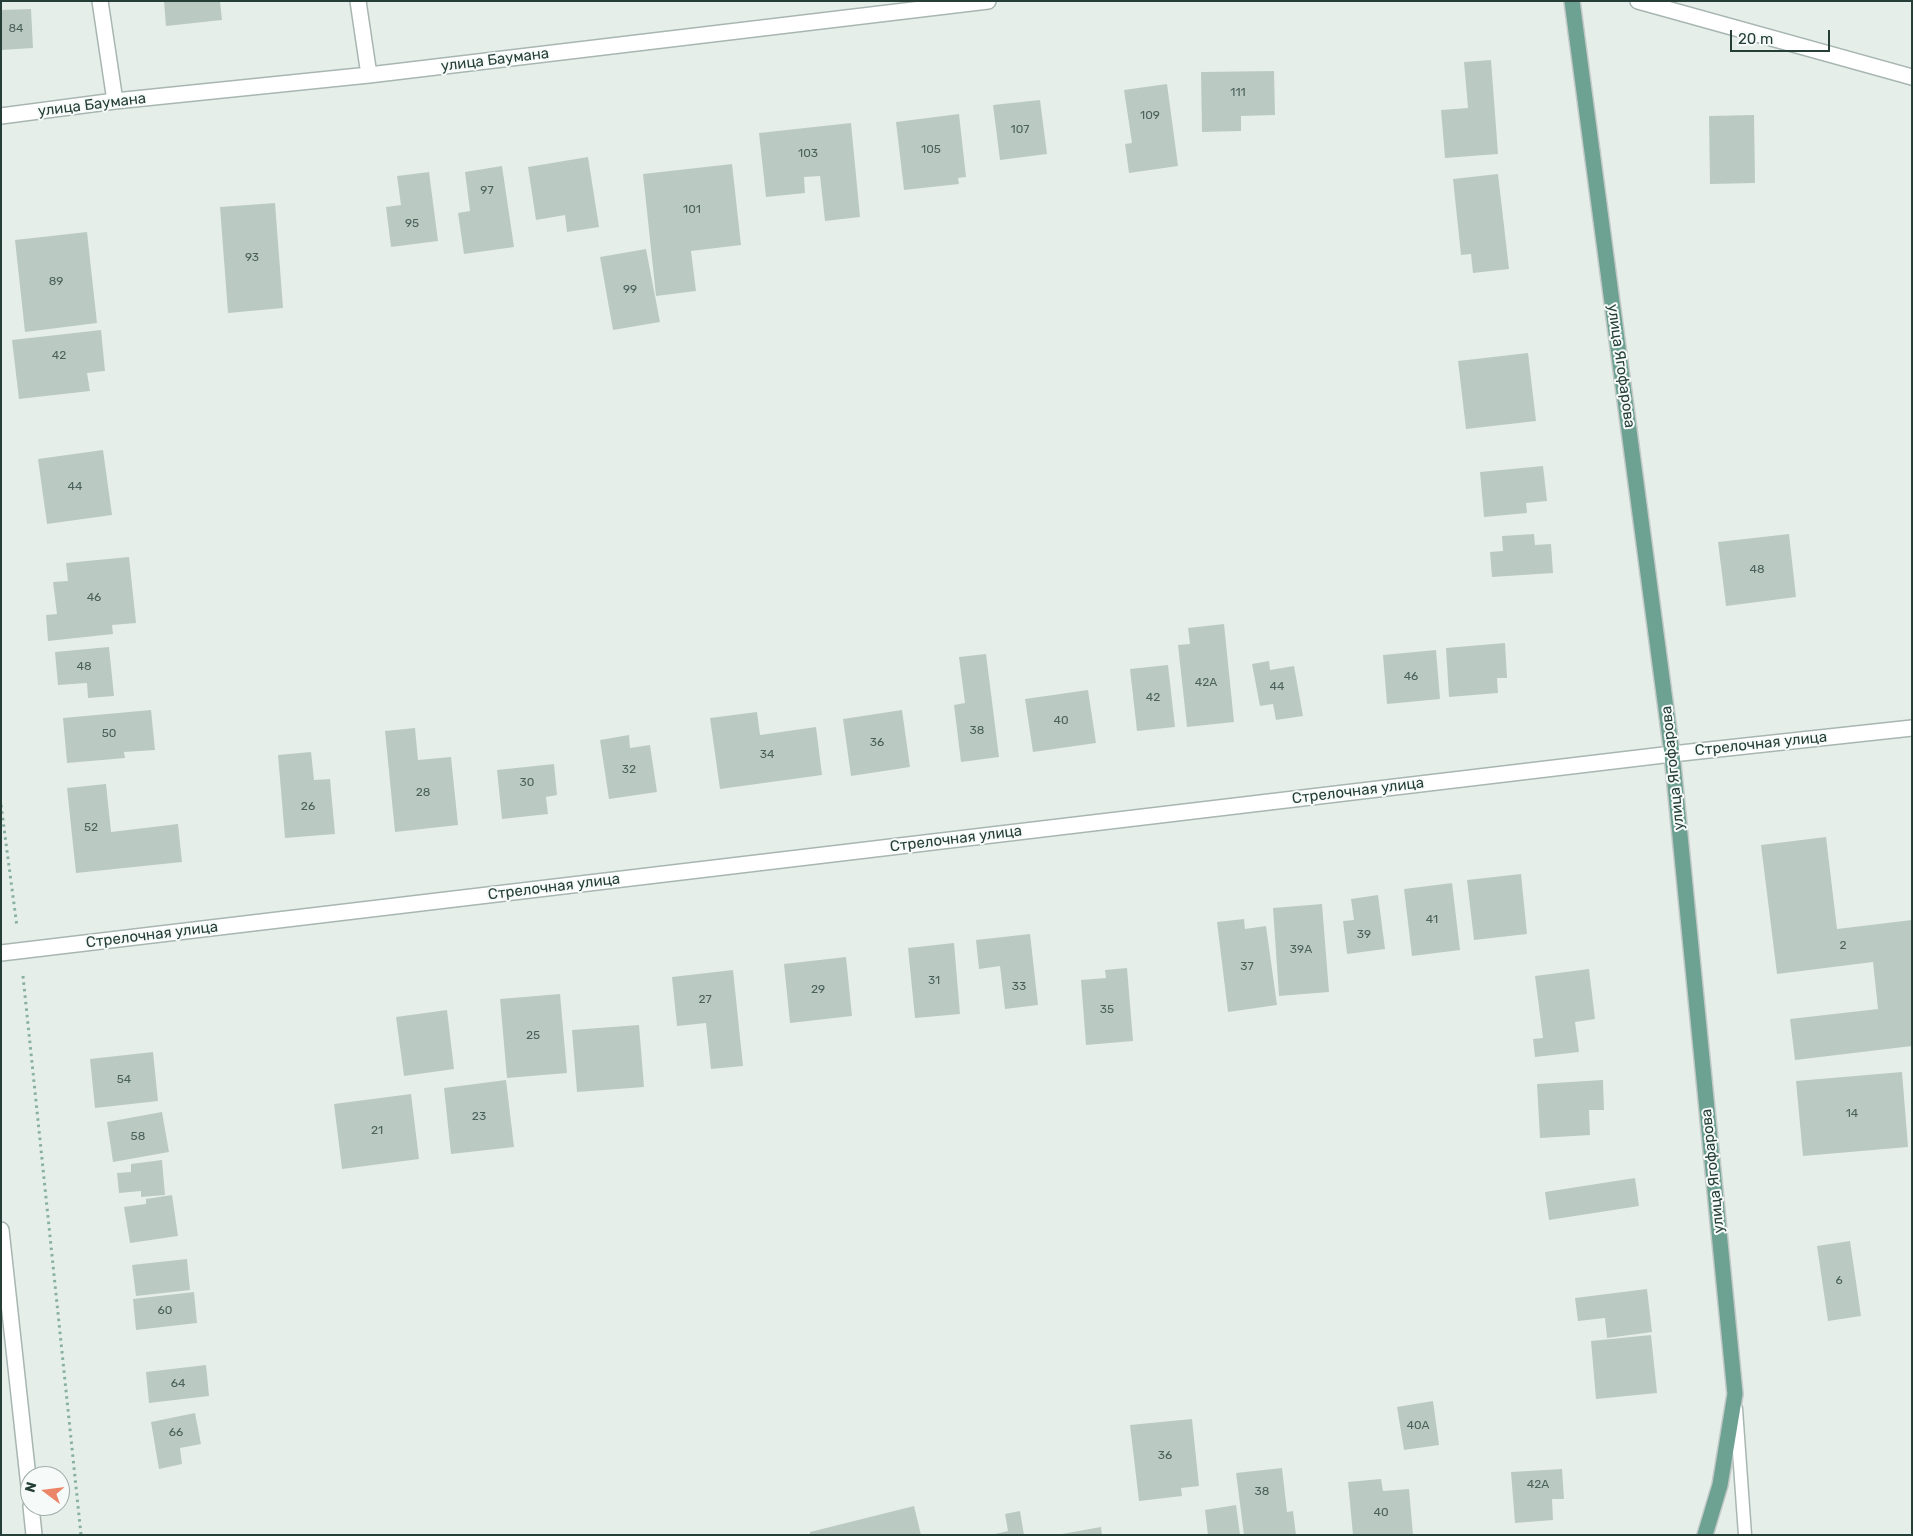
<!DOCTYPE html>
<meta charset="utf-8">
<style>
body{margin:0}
#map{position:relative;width:1913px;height:1536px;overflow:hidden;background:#e6eeea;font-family:Rubik,sans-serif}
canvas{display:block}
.frame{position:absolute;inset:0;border:2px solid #253f38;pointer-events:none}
.north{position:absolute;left:20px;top:1466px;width:50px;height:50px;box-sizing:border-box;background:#f6faf8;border:1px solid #a2afab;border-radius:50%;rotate:285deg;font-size:14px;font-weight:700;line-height:20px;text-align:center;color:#253f38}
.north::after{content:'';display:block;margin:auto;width:18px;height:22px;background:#ea8567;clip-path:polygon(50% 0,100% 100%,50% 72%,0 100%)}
.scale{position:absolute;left:1730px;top:30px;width:100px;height:22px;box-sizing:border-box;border:2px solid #253f38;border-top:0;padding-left:6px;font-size:15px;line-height:18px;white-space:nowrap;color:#253f38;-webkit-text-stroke:4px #f6faf8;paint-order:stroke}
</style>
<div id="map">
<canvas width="1913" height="1536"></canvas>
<div class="frame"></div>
<div class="north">N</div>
<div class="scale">20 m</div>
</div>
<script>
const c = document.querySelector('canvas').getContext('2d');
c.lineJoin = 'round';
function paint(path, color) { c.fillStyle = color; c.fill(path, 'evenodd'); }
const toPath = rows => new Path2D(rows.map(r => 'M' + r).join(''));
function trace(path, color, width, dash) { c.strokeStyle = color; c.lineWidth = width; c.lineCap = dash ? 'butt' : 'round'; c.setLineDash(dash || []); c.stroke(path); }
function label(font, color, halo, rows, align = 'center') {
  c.font = font + ' Rubik,sans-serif'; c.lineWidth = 4; c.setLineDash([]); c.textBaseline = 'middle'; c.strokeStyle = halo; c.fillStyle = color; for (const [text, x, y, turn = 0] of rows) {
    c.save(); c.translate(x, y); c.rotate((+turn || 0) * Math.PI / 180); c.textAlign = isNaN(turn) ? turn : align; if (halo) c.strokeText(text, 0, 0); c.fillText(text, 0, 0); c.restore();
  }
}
paint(toPath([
 [164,1,220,1,222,20,166,26],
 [31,9,33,48,1,50,1,10],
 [1491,60,1498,154,1445,158,1441,110,1468,108,1464,62],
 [1274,71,1275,115,1241,116,1241,131,1202,132,1201,72],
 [1167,84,1178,166,1129,173,1125,144,1132,143,1124,90],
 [1040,100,1047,154,1000,160,993,105],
 [959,114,966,177,958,178,959,184,904,190,896,122],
 [1754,115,1755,183,1710,184,1709,116],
 [851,123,860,217,825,221,820,176,804,177,805,193,766,197,759,133],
 [588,157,599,227,567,232,565,215,536,220,528,167],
 [732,164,741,245,691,251,696,291,656,296,643,174],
 [502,166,514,247,464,254,458,213,470,211,465,172],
 [429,172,438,241,391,247,386,207,401,205,397,176],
 [1498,174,1509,269,1473,273,1471,254,1461,255,1453,179],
 [275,203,283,308,228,313,220,207],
 [87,232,97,323,25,332,15,240],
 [646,249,660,322,613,330,600,257],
 [101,330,105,371,87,373,90,391,19,399,12,340],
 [1528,353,1536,421,1466,429,1458,361],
 [103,450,112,515,47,524,38,459],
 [1543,466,1547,501,1526,503,1527,513,1484,517,1480,472],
 [1534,534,1535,545,1551,544,1553,573,1492,577,1490,552,1503,551,1502,536],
 [1789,534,1796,597,1726,606,1718,542],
 [129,557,136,623,112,625,113,634,48,641,46,615,57,614,53,582,68,581,66,563],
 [1224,624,1234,722,1187,727,1178,645,1190,644,1188,628],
 [1505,643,1507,678,1497,678,1498,693,1449,697,1446,648],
 [109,647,114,696,88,698,87,683,58,685,55,652],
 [1436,650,1440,699,1387,704,1383,655],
 [986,654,999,757,961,762,954,705,965,703,959,657],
 [1269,661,1270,670,1294,666,1303,716,1276,720,1273,704,1260,706,1252,664],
 [1168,665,1175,727,1137,731,1130,669],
 [1088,690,1096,743,1033,752,1025,699],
 [151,710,155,750,124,752,125,758,67,763,63,718],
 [902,710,910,767,851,776,843,719],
 [757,712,760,735,816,727,822,775,720,789,710,718],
 [415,728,418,760,451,757,458,825,395,832,385,731],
 [629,735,630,748,650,745,657,792,609,799,600,740],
 [311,752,314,780,330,779,335,834,285,838,278,755],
 [554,764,557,795,546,797,548,814,502,819,497,770],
 [106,784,111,832,178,824,182,862,76,873,67,788],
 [1826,837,1837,929,1912,920,1912,1046,1795,1060,1790,1019,1878,1009,1873,962,1777,974,1761,845],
 [1521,874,1527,934,1474,940,1467,880],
 [1452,883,1460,950,1412,956,1404,889],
 [1378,895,1385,949,1347,954,1343,921,1354,920,1351,899],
 [1322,904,1329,992,1279,996,1273,908],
 [1244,919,1245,929,1266,926,1277,1005,1228,1012,1217,922],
 [1030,934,1038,1005,1005,1009,1000,966,979,969,976,940],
 [954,943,960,1014,915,1018,908,948],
 [846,957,852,1016,790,1023,784,964],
 [1127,968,1133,1041,1086,1045,1081,980,1106,978,1105,970],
 [1589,969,1595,1019,1575,1022,1579,1052,1535,1057,1533,1039,1543,1038,1535,976],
 [733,970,743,1066,711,1069,706,1023,677,1026,672,977],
 [560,994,567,1073,507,1078,500,999],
 [447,1010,454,1069,404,1076,396,1017],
 [639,1025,644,1087,577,1092,572,1030],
 [153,1052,158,1101,95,1108,90,1059],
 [1902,1072,1908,1147,1803,1156,1796,1081],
 [506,1080,514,1147,451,1154,444,1088],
 [1603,1080,1604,1110,1589,1110,1590,1135,1540,1138,1537,1084],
 [411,1094,419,1159,342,1169,334,1104],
 [162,1112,169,1152,113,1162,107,1122],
 [162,1160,165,1195,141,1197,141,1191,119,1193,117,1173,131,1172,131,1164],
 [1635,1178,1639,1206,1549,1220,1545,1192],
 [172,1195,178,1236,130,1243,124,1207,146,1204,146,1199],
 [1850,1241,1861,1316,1828,1321,1817,1246],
 [187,1259,190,1290,136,1296,132,1265],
 [1647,1289,1652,1332,1607,1338,1605,1318,1578,1321,1575,1298],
 [194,1292,197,1323,136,1330,133,1299],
 [1651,1335,1657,1393,1596,1399,1591,1341],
 [206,1365,209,1396,149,1403,146,1372],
 [1433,1401,1439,1445,1404,1450,1397,1407],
 [195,1413,201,1444,180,1448,182,1464,159,1469,151,1422],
 [1192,1419,1199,1486,1181,1488,1182,1496,1139,1501,1130,1425],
 [1282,1468,1287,1512,1293,1511,1296,1535,1244,1535,1236,1473],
 [1562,1469,1564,1499,1552,1499,1553,1520,1515,1523,1511,1472],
 [1381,1479,1383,1491,1409,1489,1413,1535,1353,1535,1348,1482],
 [1236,1505,1240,1535,1208,1535,1205,1510],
 [914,1506,921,1535,810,1535,810,1532],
 [1020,1511,1024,1535,991,1535,1008,1531,1005,1514],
 [1101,1527,1102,1535,1062,1535,1062,1534]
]), '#bbc9c3');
const lane = toPath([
 [1736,1409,1745,1535]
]);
const street = toPath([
 [100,1,115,101],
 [358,1,369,75],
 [1638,1,1912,77],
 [1,116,115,101,369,75,988,1],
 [1,953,1672,754,1912,728],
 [1,1230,30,1496],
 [31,1506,34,1535]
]);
const primary = toPath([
 [1572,1,1672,754,1735,1394,1720,1485,1705,1535]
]);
trace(lane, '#a8b6b1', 15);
trace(street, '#a8b6b1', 18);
trace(primary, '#c2c9c7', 18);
trace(toPath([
 [1,805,17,927],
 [23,976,81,1535]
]), '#88b0a2', 3, [2.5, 4]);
trace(lane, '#fff', 12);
trace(street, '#fff', 15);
trace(primary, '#6da192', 15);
label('12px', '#4a625b', null, [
 ["84",16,29],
 ["111",1238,93],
 ["109",1150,116],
 ["107",1020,130],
 ["105",931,150],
 ["103",808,154],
 ["97",487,191],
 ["101",692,210],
 ["95",412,224],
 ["93",252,258],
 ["89",56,282],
 ["99",630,290],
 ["42",59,356],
 ["44",75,487],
 ["48",1757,570],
 ["46",94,598],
 ["48",84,667],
 ["46",1411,677],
 ["42А",1206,683],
 ["44",1277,687],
 ["42",1153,698],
 ["40",1061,721],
 ["38",977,731],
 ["50",109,734],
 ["36",877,743],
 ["34",767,755],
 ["32",629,770],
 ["30",527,783],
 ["28",423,793],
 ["26",308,807],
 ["52",91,828],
 ["41",1432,920],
 ["39",1364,935],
 ["2",1843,946],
 ["39А",1301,950],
 ["37",1247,967],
 ["31",934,981],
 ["33",1019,987],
 ["29",818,990],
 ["27",705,1000],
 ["35",1107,1010],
 ["25",533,1036],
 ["54",124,1080],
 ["14",1852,1114],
 ["23",479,1117],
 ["21",377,1131],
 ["58",138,1137],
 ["6",1839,1281],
 ["60",165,1311],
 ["64",178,1384],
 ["40А",1418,1426],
 ["66",176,1433],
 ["36",1165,1456],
 ["42А",1538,1485],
 ["38",1262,1492],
 ["40",1381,1513]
]);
label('15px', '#253f38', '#f6faf8', [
 ["улица Баумана",495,60,-7],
 ["улица Баумана",92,105,-7],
 ["улица Ягофарова",1621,366,82],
 ["Стрелочная улица",1761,744,-6],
 ["улица Ягофарова",1673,768,-96],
 ["Стрелочная улица",1358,791,-7],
 ["Стрелочная улица",956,839,-7],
 ["Стрелочная улица",554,887,-7],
 ["Стрелочная улица",152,935,-7],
 ["улица Ягофарова",1713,1171,-96]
]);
</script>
